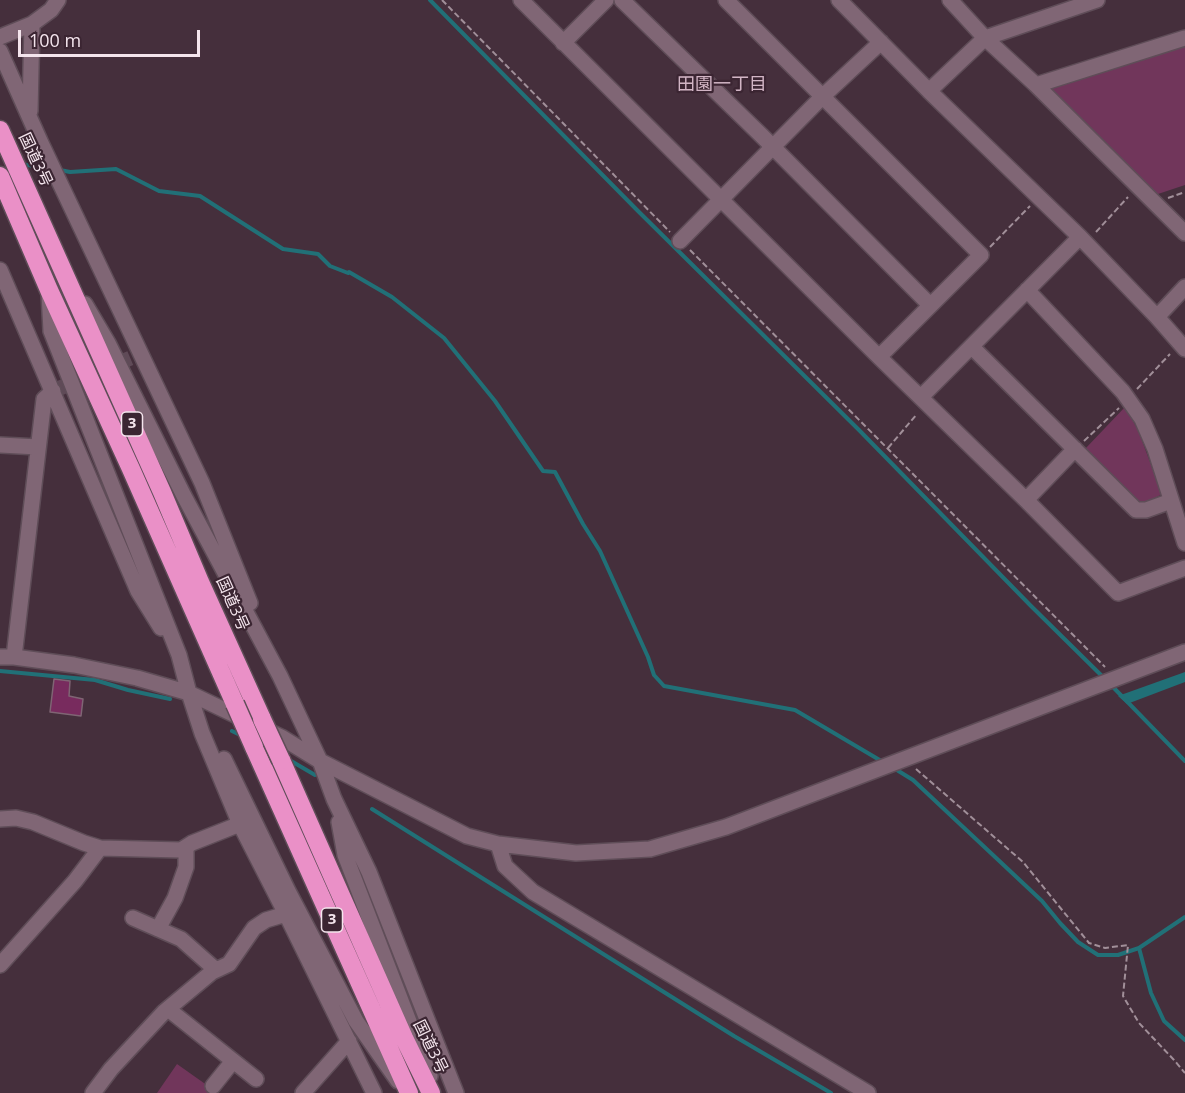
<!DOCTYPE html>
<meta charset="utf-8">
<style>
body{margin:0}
#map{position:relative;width:1185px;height:1093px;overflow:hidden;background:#452f3c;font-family:"Open Sans",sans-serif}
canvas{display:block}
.scale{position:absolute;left:18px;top:30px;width:182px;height:27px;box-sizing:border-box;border:3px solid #f4e5ed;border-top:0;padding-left:8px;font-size:18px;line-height:21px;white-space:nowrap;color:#f4e5ed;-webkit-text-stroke:4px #3b2532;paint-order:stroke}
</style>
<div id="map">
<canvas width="1185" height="1093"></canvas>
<div class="scale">100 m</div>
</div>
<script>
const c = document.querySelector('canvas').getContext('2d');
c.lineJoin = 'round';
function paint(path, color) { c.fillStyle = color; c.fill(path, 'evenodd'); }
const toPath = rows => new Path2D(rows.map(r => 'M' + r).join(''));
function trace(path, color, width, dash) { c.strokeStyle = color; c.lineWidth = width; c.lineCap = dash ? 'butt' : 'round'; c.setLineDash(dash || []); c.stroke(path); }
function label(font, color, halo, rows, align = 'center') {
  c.font = font + ' "Open Sans","Noto Sans JP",sans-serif'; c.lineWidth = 4.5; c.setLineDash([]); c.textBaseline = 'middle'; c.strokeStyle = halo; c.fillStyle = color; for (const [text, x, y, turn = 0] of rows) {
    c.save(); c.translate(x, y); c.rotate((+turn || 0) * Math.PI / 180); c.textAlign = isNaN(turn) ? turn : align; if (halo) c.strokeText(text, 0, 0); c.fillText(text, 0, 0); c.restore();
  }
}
paint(toPath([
 [1185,42,1185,185,1155,195,1042,87],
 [1125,407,1138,430,1162,494,1150,501,1138,503,1085,449],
 [177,1064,218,1093,157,1093]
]), '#71365b');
paint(toPath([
 [1185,672,1185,682,1127,704,1118,696]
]), '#217077');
trace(toPath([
 [430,0,638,211,859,430,1031,606,1104,678],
 [21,164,47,168],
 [60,170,70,172,116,169,159,191,200,196,283,249,318,254,330,266,348,273,349,272,392,297,444,338,495,401,543,471,555,472,583,524,600,551,648,657,654,675,664,686,795,710,883,762],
 [0,671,95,680,128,690,170,699],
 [1112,686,1185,761],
 [232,731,242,736],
 [286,758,315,775],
 [892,767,913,780,1042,901,1060,923,1078,942,1098,955,1118,955,1139,948,1185,917],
 [372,809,734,1036,831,1093],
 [1139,948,1151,993,1164,1021,1185,1040]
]), '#217077', 4);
const building = toPath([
 [54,679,70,681,69,696,83,699,81,716,50,712,54,679]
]);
paint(building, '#782b5e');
trace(building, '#7f6574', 1.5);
trace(toPath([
 [53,391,140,354]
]), '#5f4a57', 15, [15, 8]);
const minor = toPath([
 [521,0,879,357,1026,500,1118,593,1185,568],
 [622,0,762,136,930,305],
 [726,0,981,255,879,357],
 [839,0,929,91,1080,237,1157,317,1185,349],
 [950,0,985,38,1036,85,1185,233],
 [0,37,32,24,51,10,58,0],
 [563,43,606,0],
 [0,51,40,141,202,483,250,603],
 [1036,85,1185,38],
 [929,91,985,38,1097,0],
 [30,111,32,24],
 [680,241,823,96,881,42],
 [0,270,138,591,161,628],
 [1027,290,1123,392,1142,419,1155,449,1185,543],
 [49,293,51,331,179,655,189,693,202,733,240,824,286,914,374,1093],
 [85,304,108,343,184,496,280,676,320,761,334,799,369,872,456,1093],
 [1157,317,1185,287],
 [972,347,1136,510,1146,510,1171,501],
 [921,397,1080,237],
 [0,445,38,447],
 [1026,500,1075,449],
 [0,657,14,657,74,665,137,678,189,693,281,737,320,761,467,836,498,844,576,853,650,849,726,827,1185,652],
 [14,657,44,399,53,391],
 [224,759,288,891,356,1021,398,1081],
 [0,819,16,818,33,822,84,843,100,848],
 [339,822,345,855,430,1076],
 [498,844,505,866,533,892,868,1093],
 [133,918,181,939,216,970],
 [158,929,175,898,186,867,186,847],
 [0,965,75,881,100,848,181,850,192,843,240,824],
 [168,1009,256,1079],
 [213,1086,233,1061],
 [93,1093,111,1069,164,1012,212,972,229,964,254,928,266,920,286,914],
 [303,1093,349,1041]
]);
const highway = toPath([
 [0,130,162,492,200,582,262,719],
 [0,176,49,290,131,469,235,704],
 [254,747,409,1093],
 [281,760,404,1038,431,1093]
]);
trace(minor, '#5f4d58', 18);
trace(highway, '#5f4d58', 21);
trace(toPath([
 [442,0,670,232],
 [1168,198,1185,192],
 [1096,232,1128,197],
 [990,247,1030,206],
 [690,250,1105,667],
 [1137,389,1170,354],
 [1084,441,1119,408],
 [888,448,917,414],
 [916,769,1023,862,1089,943,1105,948,1128,945,1123,996,1139,1023,1174,1060,1185,1073]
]), '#a18f99', 2, [6, 3]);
trace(minor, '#806675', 15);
trace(highway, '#ea90c7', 18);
const highwayBridge = toPath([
 [235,704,254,747],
 [262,719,281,760]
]);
trace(highwayBridge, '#5f4d58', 21, []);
trace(highwayBridge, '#ea90c7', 18);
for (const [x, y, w] of [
 [132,424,21],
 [332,920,21]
]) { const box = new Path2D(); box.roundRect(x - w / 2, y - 12, w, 24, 4.5); c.fillStyle = '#3b2532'; c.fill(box); trace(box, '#f4e5ed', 1.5); }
label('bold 15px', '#f4e5ed', null, [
 ["3",132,424],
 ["3",332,920]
]);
label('16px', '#f4e5ed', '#3b2532', [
 ["国道3号",35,160,65],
 ["国道3号",232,604,66],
 ["国道3号",430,1047,64]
]);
label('18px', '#d2b5c5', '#3b2532', [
 ["田園一丁目",722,85]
]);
</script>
